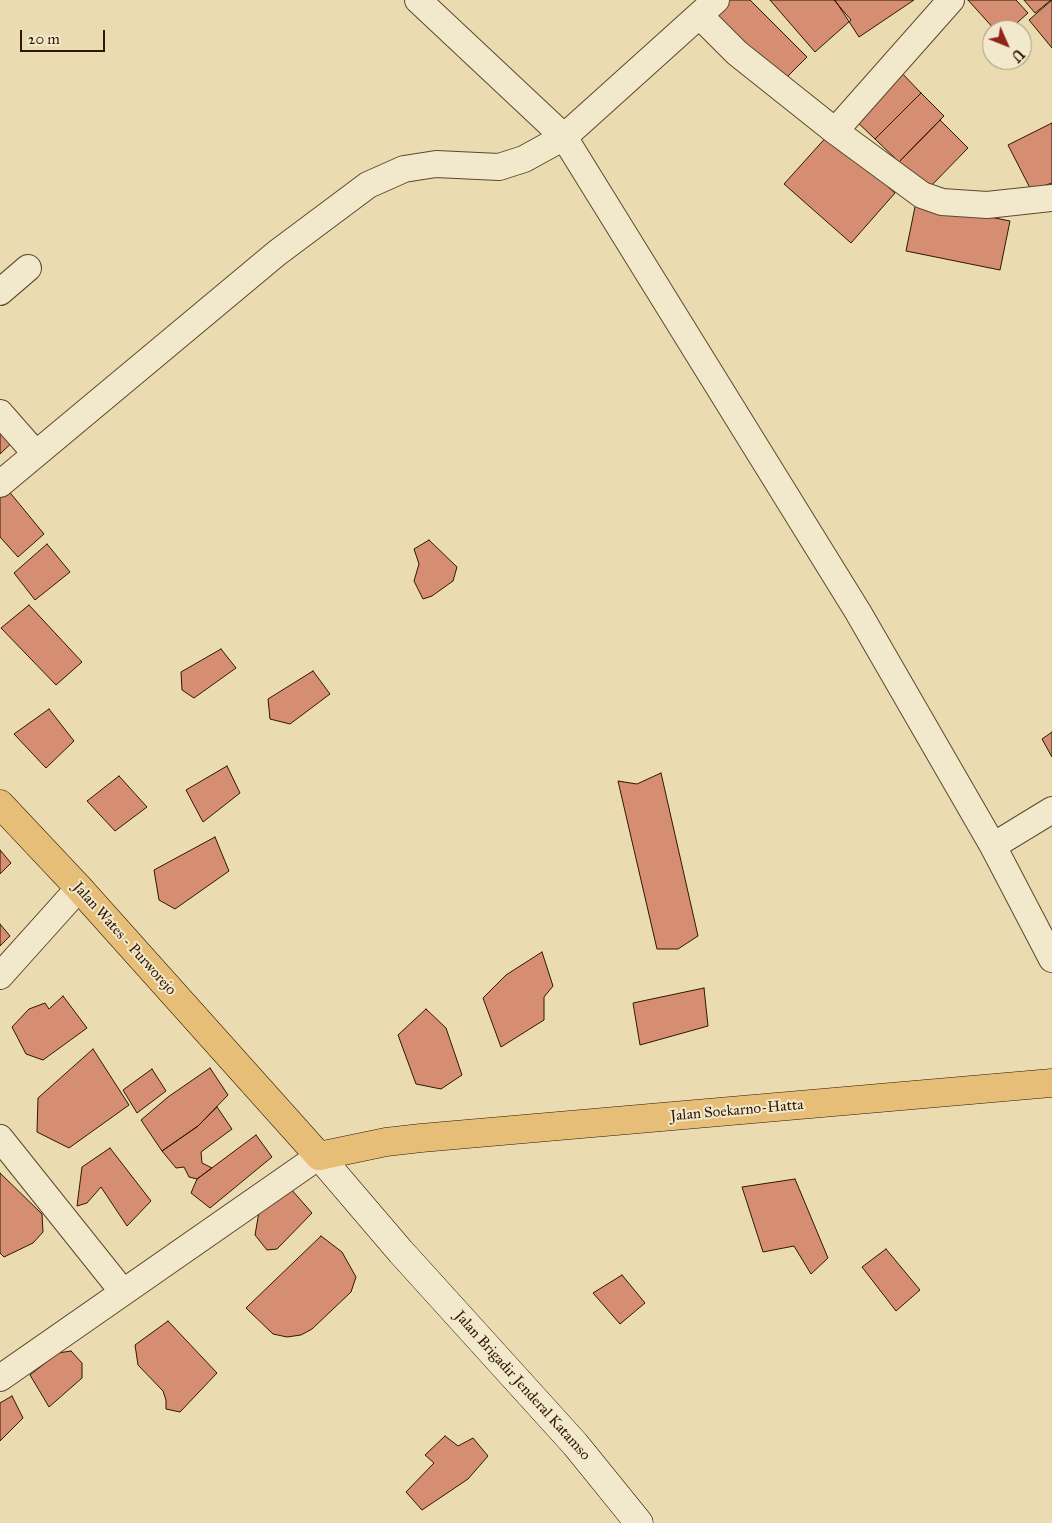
<!DOCTYPE html>
<style>
body{margin:0}
#map{position:relative;width:1052px;height:1523px;overflow:hidden;background:#ebdbb0;font-family:"IM FELL Great Primer",serif}
canvas{display:block}
.north{position:absolute;left:982px;top:20px;width:50px;height:50px;box-sizing:border-box;background:#f2e8cc;border:1px solid #a4947a;border-radius:50%;rotate:134deg;font-size:14px;font-weight:700;line-height:20px;text-align:center;color:#2f1700}
.north::after{content:'';display:block;margin:auto;width:18px;height:22px;background:#8f2418;clip-path:polygon(50% 0,100% 100%,50% 72%,0 100%)}
.scale{position:absolute;left:20px;top:30px;width:85px;height:22px;box-sizing:border-box;border:2px solid #2f1700;border-top:0;padding-left:6px;font-size:15px;line-height:18px;white-space:nowrap;color:#2f1700;-webkit-text-stroke:4px #f2e8cc;paint-order:stroke}
</style>
<div id="map">
<canvas width="1052" height="1523"></canvas>
<div class="north">U</div>
<div class="scale">20 m</div>
</div>
<script>
const c = document.querySelector('canvas').getContext('2d');
c.lineJoin = 'round';
function paint(path, color) { c.fillStyle = color; c.fill(path, 'evenodd'); }
const toPath = rows => new Path2D(rows.map(r => 'M' + r).join(''));
function trace(path, color, width, dash) { c.strokeStyle = color; c.lineWidth = width; c.lineCap = dash ? 'butt' : 'round'; c.setLineDash(dash || []); c.stroke(path); }
function label(font, color, halo, rows, align = 'center') {
  c.font = font + ' "IM FELL Great Primer",serif'; c.lineWidth = 4; c.setLineDash([]); c.textBaseline = 'middle'; c.strokeStyle = halo; c.fillStyle = color; for (const [text, x, y, turn = 0] of rows) {
    c.save(); c.translate(x, y); c.rotate((+turn || 0) * Math.PI / 180); c.textAlign = isNaN(turn) ? turn : align; if (halo) c.strokeText(text, 0, 0); c.fillText(text, 0, 0); c.restore();
  }
}
const building = toPath([
 [722,0,750,0,807,57,778,86,707,14,722,0],
 [770,0,834,0,851,20,815,52,770,0],
 [835,0,914,0,859,37,835,0],
 [968,0,1016,0,1028,13,1009,30,995,30,968,0],
 [1024,0,1051,0,1035,13,1024,0],
 [1052,0,1052,48,1029,20,1052,0],
 [899,70,921,93,875,139,853,118,899,70],
 [921,93,944,116,899,162,875,139,921,93],
 [940,120,968,148,927,190,899,162,940,120],
 [1052,123,1052,183,1031,190,1008,145,1052,123],
 [829,134,895,193,851,243,784,184,829,134],
 [916,202,1010,221,1000,270,906,251,916,202],
 [0,414,21,434,0,454,0,414],
 [7,489,44,534,18,557,0,537,0,494,7,489],
 [429,540,457,567,453,581,432,596,423,599,414,581,419,564,414,549,429,540],
 [47,544,70,572,35,600,14,573,47,544],
 [29,605,82,662,56,685,1,628,29,605],
 [221,649,236,668,194,698,182,690,181,672,221,649],
 [313,671,330,694,290,724,270,719,268,699,313,671],
 [49,709,74,741,46,768,14,734,49,709],
 [1052,732,1052,757,1042,739,1052,732],
 [227,766,240,793,203,822,186,790,227,766],
 [661,773,698,936,678,949,657,949,618,781,637,784,661,773],
 [119,776,147,807,115,831,87,801,119,776],
 [215,837,229,871,175,909,159,900,154,870,215,837],
 [0,850,11,863,0,874,0,850],
 [0,924,10,936,0,946,0,924],
 [542,952,553,986,544,997,544,1020,501,1047,483,998,506,975,542,952],
 [704,988,708,1026,640,1045,633,1003,704,988],
 [63,996,87,1028,43,1060,26,1054,12,1027,29,1009,45,1003,49,1009,63,996],
 [426,1009,446,1028,462,1075,441,1089,416,1084,398,1035,426,1009],
 [93,1049,129,1105,69,1148,37,1132,38,1098,93,1049],
 [210,1068,228,1095,198,1126,162,1151,141,1120,168,1097,210,1068],
 [152,1069,166,1091,137,1113,123,1090,152,1069],
 [217,1107,232,1129,201,1152,202,1163,212,1168,197,1179,189,1177,184,1167,176,1168,162,1151,198,1126,217,1107],
 [256,1135,272,1157,210,1208,191,1193,197,1179,256,1135],
 [110,1148,151,1201,127,1226,101,1187,87,1203,77,1206,82,1167,110,1148],
 [0,1173,42,1214,43,1232,33,1243,4,1257,0,1253,0,1173],
 [795,1179,828,1258,811,1274,794,1246,763,1252,742,1187,795,1179],
 [290,1188,312,1213,277,1249,267,1250,255,1235,259,1212,290,1188],
 [321,1236,342,1252,356,1277,351,1292,312,1329,301,1335,287,1337,273,1334,246,1308,321,1236],
 [886,1249,920,1290,896,1311,862,1267,886,1249],
 [622,1275,645,1303,620,1324,593,1293,622,1275],
 [168,1321,217,1373,180,1412,166,1409,166,1400,163,1391,138,1365,135,1345,168,1321],
 [71,1351,82,1363,82,1378,49,1407,30,1375,58,1353,71,1351],
 [12,1396,23,1418,0,1441,0,1403,12,1396],
 [445,1436,458,1446,473,1438,488,1456,468,1479,422,1510,406,1492,434,1463,425,1455,445,1436]
]);
paint(building, '#d68e72');
trace(building, '#2f1700', 1);
const minor = toPath([
 [418,0,564,137,858,612,993,846,1052,959],
 [700,16,737,53,835,131,922,195,942,202,987,205,1052,198],
 [835,131,951,0],
 [0,292,28,268],
 [0,413,36,454],
 [0,484,277,253,368,185,404,169,436,164,499,167,524,159,564,137,716,0],
 [993,846,1052,810],
 [0,976,79,888],
 [0,1138,123,1292],
 [0,1378,319,1156]
]);
const secondary = toPath([
 [319,1156,401,1252,575,1444,639,1523]
]);
const trunk = toPath([
 [0,804,79,888,319,1156,386,1142,421,1138,1052,1083]
]);
trace(minor, '#5e482c', 28);
trace(secondary, '#2f1700', 29);
trace(trunk, '#2f1700', 29);
trace(minor, '#f2e8cc', 26);
trace(secondary, '#f2e8cc', 28);
trace(trunk, '#e6be78', 28);
label('15px', '#2f1700', '#f2e8cc', [
 ["Jalan Wates - Purworejo",124,939,48],
 ["Jalan Soekarno-Hatta",737,1111,-5],
 ["Jalan Brigadir Jenderal Katamso",522,1386,48]
]);
</script>
